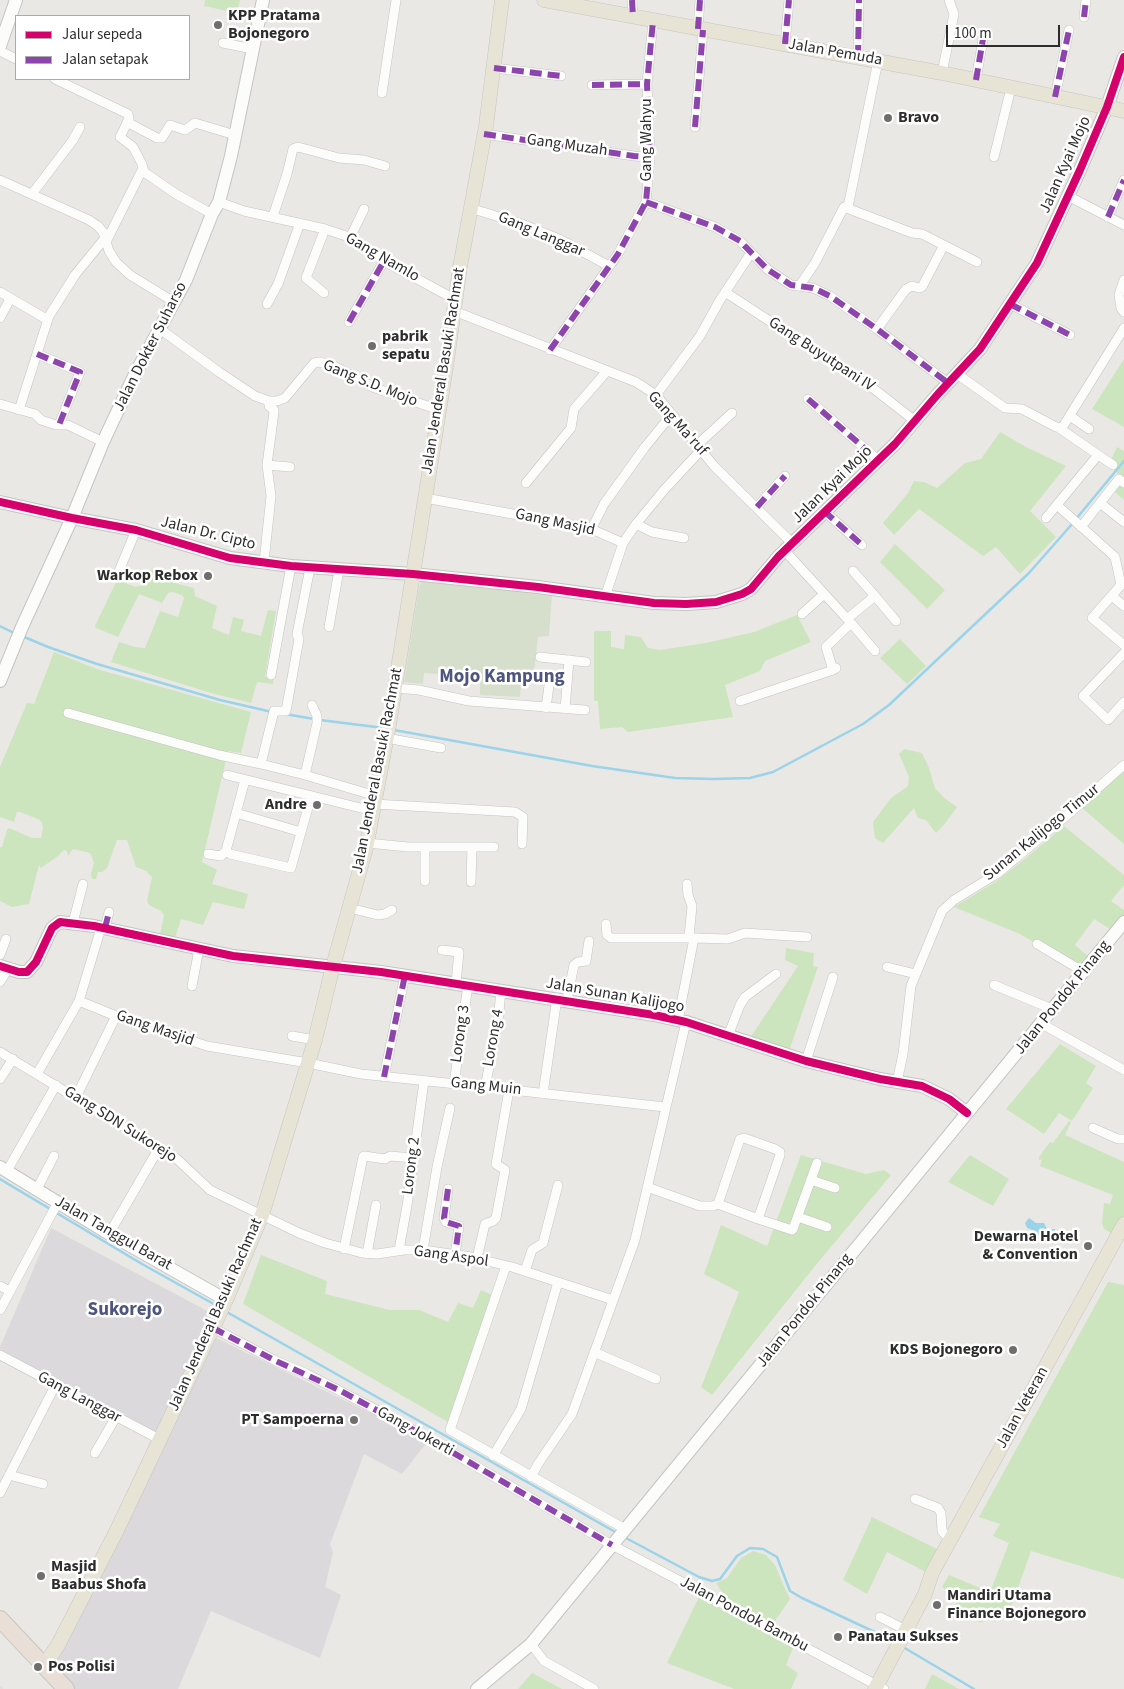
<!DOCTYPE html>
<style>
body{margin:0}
#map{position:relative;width:1124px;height:1689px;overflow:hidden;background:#eae8e4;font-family:"Source Sans 3",sans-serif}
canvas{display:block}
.legend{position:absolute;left:15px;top:15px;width:175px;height:65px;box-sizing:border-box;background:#fff;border:1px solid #ababab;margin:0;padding:6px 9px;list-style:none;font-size:15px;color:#2d2d2d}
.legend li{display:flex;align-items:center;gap:10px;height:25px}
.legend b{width:25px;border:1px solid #ababab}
.scale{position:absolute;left:946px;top:25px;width:114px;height:22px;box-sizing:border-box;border:2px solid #2d2d2d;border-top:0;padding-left:6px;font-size:15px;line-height:18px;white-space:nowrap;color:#2d2d2d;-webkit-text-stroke:4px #fff;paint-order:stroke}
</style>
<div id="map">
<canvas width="1124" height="1689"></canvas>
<ul class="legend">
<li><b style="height:6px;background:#d6006c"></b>Jalur sepeda</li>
<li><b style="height:6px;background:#8e44ad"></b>Jalan setapak</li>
</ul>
<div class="scale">100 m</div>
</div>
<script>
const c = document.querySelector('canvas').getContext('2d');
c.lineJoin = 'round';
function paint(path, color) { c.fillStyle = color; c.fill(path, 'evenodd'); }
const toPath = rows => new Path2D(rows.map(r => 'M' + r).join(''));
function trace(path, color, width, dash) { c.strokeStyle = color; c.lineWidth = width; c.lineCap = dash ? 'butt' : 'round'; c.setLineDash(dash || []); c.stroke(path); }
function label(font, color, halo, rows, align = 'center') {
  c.font = font + ' "Source Sans 3",sans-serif'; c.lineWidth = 5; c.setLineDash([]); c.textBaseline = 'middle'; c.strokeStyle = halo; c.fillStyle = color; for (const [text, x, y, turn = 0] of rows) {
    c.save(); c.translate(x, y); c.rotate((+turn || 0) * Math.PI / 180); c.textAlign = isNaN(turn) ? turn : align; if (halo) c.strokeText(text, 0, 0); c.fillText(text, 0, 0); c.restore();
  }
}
paint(toPath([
 [51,1228,215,1315,210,1335,428,1441,402,1474,364,1454,330,1544,333,1552,325,1587,341,1595,320,1658,211,1611,178,1689,66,1689,44,1666,161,1436,0,1355,0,1347]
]), '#dbd9db');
paint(toPath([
 [205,0,240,0,237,13,204,6],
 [1124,359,1124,427,1092,409],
 [1000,432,1026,447,1066,466,1030,511,1056,537,1020,574,996,547,983,556,919,509,894,535,883,523,908,493,914,481,924,482,937,488,965,463,981,459],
 [1117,447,1124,451,1124,500,1109,487,1118,474,1109,464],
 [895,544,945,590,927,609,880,562],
 [150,569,166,574,175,583,194,588,195,596,217,606,212,628,229,635,233,617,244,620,241,631,261,636,268,610,276,611,265,677,274,678,273,684,257,682,251,703,211,693,111,662,119,642,135,647,145,648,160,611,178,617,184,598,182,595,173,592,168,593,162,603,139,594,118,637,96,628,95,626,117,580,136,587,142,585],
 [797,615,811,642,765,661,760,671,725,685,733,717,628,732,622,727,600,729,598,701,594,701,594,631,611,631,611,647,624,649,625,635,641,637,648,648,660,650,706,643,754,632],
 [900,639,926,666,907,684,880,658],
 [54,652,97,669,251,712,241,753,228,751,202,862,217,870,212,884,248,894,244,909,213,902,203,925,181,919,175,938,160,935,164,915,161,911,149,905,147,901,152,877,146,871,136,867,127,840,117,840,107,868,102,872,98,872,96,879,92,879,91,874,94,863,90,853,73,849,68,856,67,851,64,850,58,856,41,868,39,865,29,904,12,907,0,901,0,847,2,847,7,830,9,828,32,838,41,838,43,829,42,823,40,820,20,812,17,812,14,822,0,817,0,767,27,703,34,704],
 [904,749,922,753,929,768,935,788,944,798,957,807,944,825,936,833,926,820,918,818,914,808,883,843,875,838,873,822,891,798,908,786,909,777,899,754],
 [1124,770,1124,844,1082,808],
 [1064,826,1124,875,1124,885,1111,901,1124,910,1124,917,1113,931,1094,919,1075,945,1090,958,1081,969,1063,960,1020,934,954,907,995,882,1026,858],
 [786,948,814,953,813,966,818,967,789,1051,750,1038,798,966,785,960],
 [1060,1044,1096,1066,1086,1083,1093,1088,1072,1121,1059,1113,1044,1134,1006,1109],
 [1069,1121,1071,1122,1065,1135,1124,1162,1124,1217,1114,1235,1104,1229,1102,1223,1104,1203,1110,1204,1113,1195,1040,1166,1042,1159,1039,1160,1039,1157,1050,1142,1053,1143],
 [801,1155,866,1174,884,1170,891,1175,815,1266,712,1395,701,1387,739,1292,704,1274,721,1225,767,1246],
 [970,1155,1009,1179,993,1206,948,1182],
 [261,1255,327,1281,325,1294,390,1310,419,1310,448,1322,458,1303,473,1308,481,1290,492,1295,448,1422,243,1304],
 [1108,1282,1124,1285,1124,1579,1031,1551,1007,1619,986,1614,982,1623,952,1611,959,1597,942,1587,949,1575,990,1592,1009,1543,993,1536,1000,1524,979,1517],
 [872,1517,939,1550,926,1572,887,1552,867,1594,843,1580],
 [753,1551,766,1555,775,1565,782,1582,790,1599,773,1624,730,1600,722,1592,716,1583,727,1578,741,1558],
 [699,1597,793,1648,786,1665,798,1673,791,1689,734,1689,667,1663],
 [532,1673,562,1689,518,1689],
 [932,1674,959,1689,925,1689]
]), '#cce5be');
paint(toPath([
 [422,581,552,594,549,636,538,637,534,672,522,674,520,697,480,695,480,682,444,678,439,674,424,673,423,684,404,682,419,587]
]), '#d6dfcc');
paint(toPath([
 [1029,1218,1036,1223,1044,1223,1047,1229,1055,1229,1056,1233,1054,1239,1047,1238,1043,1232,1040,1235,1037,1235,1035,1231,1027,1228,1025,1223]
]), '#9ad3ea');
trace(toPath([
 [1076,519,1124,461],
 [0,626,14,633],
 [22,636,48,647,97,664,220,700,272,712],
 [285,714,314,719],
 [320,720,384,728],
 [394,730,592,766,675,778,714,779,750,778,773,772,863,724,889,705,1029,573,1073,523],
 [0,1179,142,1264,219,1307],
 [225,1311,617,1533],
 [624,1537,699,1577,712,1581,720,1579,737,1556,750,1548,763,1549,777,1557,790,1591,802,1598,894,1641],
 [903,1647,974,1689]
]), '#9ad3ea', 2.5);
const street = toPath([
 [632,0,633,17],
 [1084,17,1086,0],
 [698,29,700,0],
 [223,43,253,49],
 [785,44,789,0],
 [0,51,16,59],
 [858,57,859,0],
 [494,68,561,76],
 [942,73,954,14,949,0],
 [55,79,128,114,129,119,120,137,133,147,142,164,144,172,176,194,212,214],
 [976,80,983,39],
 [592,85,647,84],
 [382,93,396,0],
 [1055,97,1069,30],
 [127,122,157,138,162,138,170,125,185,130,195,123,235,135],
 [695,127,703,30],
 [484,134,634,156,650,157],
 [994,157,1011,88],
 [0,180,89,220,98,226,103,232,109,251,116,262,130,275,174,302],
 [32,194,73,140,80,127],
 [1068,196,1124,225],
 [219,202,244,211,325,229,352,238,384,261,456,300],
 [646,202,715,227,740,241,767,269,791,285,813,288,830,296,877,329,948,383],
 [848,207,878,61],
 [470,208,522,224,561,240,609,266],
 [273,216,287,174,293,149,298,147,339,158,364,160,385,166],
 [1108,217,1124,180],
 [350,238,364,209],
 [106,242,143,168],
 [1124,280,1119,295,1121,308,1124,312],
 [800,285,815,263,844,207,912,233,922,234,977,262],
 [0,292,48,320],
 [725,292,874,389,915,421],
 [324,293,306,278,325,229],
 [267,304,278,284,300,223],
 [1010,304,1070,335],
 [454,311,636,382,656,395,714,466,792,543],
 [0,318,10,299],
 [349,322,384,261],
 [160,329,219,372,255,396,269,401,277,401,285,398,314,363,319,362,332,365,375,388,439,410],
 [877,329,906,289,912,286,919,288,922,287,944,245],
 [550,350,618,254,646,202,650,157,647,84,653,21],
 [37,354,80,372,59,425],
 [957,374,1005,408,1022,409,1056,427,1062,428,1124,328],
 [656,395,700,336,720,300,751,253],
 [808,399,878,460],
 [0,404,35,414,41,420,56,425,68,425,103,442],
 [19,410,49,316,75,275,105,238],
 [1070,416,1089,429],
 [1059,428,1113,465],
 [697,445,732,413],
 [267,465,290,467],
 [526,483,571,428,574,409,607,371],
 [425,498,589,528,623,543,636,524,664,490,701,450],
 [1100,503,1124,522],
 [1057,505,1115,557,1121,585,1092,618,1124,645],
 [757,507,785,476],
 [824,511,862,545],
 [1046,518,1098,455],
 [636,524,652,532,684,538],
 [1081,527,1119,479,1124,483],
 [592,528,604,504,645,447,672,414],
 [785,551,851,623,826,647,833,670,836,668],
 [264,562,271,496,267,465,274,412,274,410,269,406,269,401],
 [310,568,297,634,299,639,286,711,274,711,261,764,305,775,376,796],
 [853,571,875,596],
 [117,576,136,530],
 [1112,596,1124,606],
 [605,597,623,543],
 [802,614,824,594],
 [847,619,875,596,896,621],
 [852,624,875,651],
 [329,627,339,570],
 [1124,653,1083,696,1108,720,1124,702],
 [540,657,586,662],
 [271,675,291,566],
 [395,688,419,690,469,701,585,710],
 [740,701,833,670],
 [546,708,550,678],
 [565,709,569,660],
 [68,713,219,755,261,764],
 [386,738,441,748],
 [227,775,373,811],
 [305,775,317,723,317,716,312,705],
 [245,780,227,847,226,851,230,854,291,868,311,797],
 [374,804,515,812,523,817,522,844],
 [236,813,301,832],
 [367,843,408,847,494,847],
 [208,854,221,856,226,851],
 [425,881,425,847],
 [471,882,472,847],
 [687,884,688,895,692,906,689,937],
 [349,908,378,915,385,914,392,910],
 [73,923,83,884],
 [606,924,607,935,611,938,694,938],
 [101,928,79,1001,116,1016,207,1046,308,1063,361,1074,485,1087,665,1107],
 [105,928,109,912],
 [1037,944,1084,972],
 [442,950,459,952,456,983],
 [0,955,6,939],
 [887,967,916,974],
 [0,982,8,969],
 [994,985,1052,1009],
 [192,986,199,949],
 [567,1000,574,965,578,962,586,961,589,941],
 [678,1020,694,938,728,939,745,933,807,937],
 [1042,1024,1124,1070],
 [292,1036,315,1040],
 [728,1036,740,1005,745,997,776,974],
 [0,1052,177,1159,210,1190,299,1233,325,1243,362,1253,377,1254,404,1250,423,1250,471,1257,512,1267,613,1300],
 [806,1061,833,977],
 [37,1074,79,1001],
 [384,1077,405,975],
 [0,1079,13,1059],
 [897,1082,903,1054,911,986,942,911,954,900,998,873,1065,817,1124,765],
 [454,1084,468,985],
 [485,1087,498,1022,501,990],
 [543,1094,557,998],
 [76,1097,116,1016],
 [1093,1128,1118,1139,1124,1139],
 [7,1171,56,1085],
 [811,1180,835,1188],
 [647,1187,700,1206,713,1206,718,1204,740,1139,744,1138,775,1149,780,1152,780,1155,758,1219,718,1204],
 [37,1189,54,1156],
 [448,1189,444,1218,446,1222,459,1226,455,1255],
 [798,1217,827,1227],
 [758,1219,792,1230,793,1229,817,1163],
 [109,1234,159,1148],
 [344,1249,363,1157,364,1156,385,1159,390,1156,413,1158],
 [399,1250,407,1206,424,1081],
 [423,1250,437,1167,450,1108],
 [367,1254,376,1205],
 [477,1258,485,1224,493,1221,496,1218,505,1170,496,1164,509,1090],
 [506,1266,450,1430,625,1529],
 [525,1271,532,1250,543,1243,558,1185],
 [0,1286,10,1291],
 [0,1310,58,1202],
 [213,1328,276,1361,305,1373,369,1406,429,1439,612,1545,884,1689],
 [594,1352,656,1379],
 [0,1355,159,1439],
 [95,1453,116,1417],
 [493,1456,521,1409,558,1282],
 [9,1475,43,1484],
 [531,1477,538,1464,572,1414,635,1240,686,1022],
 [0,1493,55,1386],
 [915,1499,938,1508,941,1513,942,1531,950,1540],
 [880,1617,906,1630],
 [531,1644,544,1661,594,1689]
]);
const secondary = toPath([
 [0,46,16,0],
 [0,502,72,518,136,530,230,558,291,566,413,574,538,587,654,603,686,604,716,602,742,594,751,589,778,557,895,444,938,394,980,349,1037,263,1080,170,1107,107,1124,57],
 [0,681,22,627,72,518,103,442,136,372,186,280,212,214,219,202,231,156,263,0],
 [0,966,19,972,27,972,36,962,52,928,60,922,94,926,233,956,381,972,654,1015,686,1022,806,1061,880,1079,922,1086,949,1099,967,1113],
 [0,1167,106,1232,226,1300],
 [477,1689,531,1644,1124,922]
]);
const primary = toPath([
 [544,0,942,73,1124,111],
 [44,1666,58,1645,117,1530,226,1300,262,1215,315,1040,333,966,366,848,389,725,446,367,460,267,486,126,502,0],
 [875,1689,925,1594,932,1573,1124,1224]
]);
const highway = toPath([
 [0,1619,66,1689]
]);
trace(street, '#c4c4c4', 10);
trace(secondary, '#c4c4c4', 14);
trace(primary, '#c6c5c3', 15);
trace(highway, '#c6c5c3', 18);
trace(street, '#fcfcfb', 9);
trace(secondary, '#fcfcfb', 12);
trace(primary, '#e7e4d6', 14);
trace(highway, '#e9dfd6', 16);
trace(toPath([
 [0,1687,2,1689]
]), '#dfdfe0', 2.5);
trace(toPath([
 [632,0,633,17],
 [1084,17,1086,0],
 [698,29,700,0],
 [785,44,789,0],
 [858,57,859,0],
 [494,68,561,76],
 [976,80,983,39],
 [592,85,647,84],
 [1055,97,1069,30],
 [695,127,703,30],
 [484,134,634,156,650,157],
 [646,202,715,227,740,241,767,269,791,285,813,288,830,296,877,329,948,383],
 [1108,217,1124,180],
 [1010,304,1070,335],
 [349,322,384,261],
 [550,350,618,254,646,202,650,157,647,84,653,21],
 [37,354,80,372,59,425],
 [808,399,878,460],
 [757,507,785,476],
 [824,511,862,545],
 [105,928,109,912],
 [384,1077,405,975],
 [448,1189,444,1218,446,1222,459,1226,455,1255],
 [213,1328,276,1361,337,1389,419,1433,612,1545]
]), '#8e44ad', 6, [12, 6]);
trace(toPath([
 [0,502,72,518,136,530,230,558,291,566,413,574,538,587,654,603,686,604,716,602,742,594,751,589,778,557,895,444,938,394,980,349,1037,263,1080,170,1107,107,1124,57],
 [0,966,19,972,27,972,36,962,52,928,60,922,94,926,233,956,381,972,654,1015,686,1022,806,1061,880,1079,922,1086,949,1099,967,1113]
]), '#d6006c', 8);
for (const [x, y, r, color] of [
 [218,25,5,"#6f6e6d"],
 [888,118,5,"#6f6e6d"],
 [372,346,5,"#6f6e6d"],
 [208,576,5,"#6f6e6d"],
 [317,805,5,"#6f6e6d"],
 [1088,1246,5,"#6f6e6d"],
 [1013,1350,5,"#6f6e6d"],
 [354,1420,5,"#6f6e6d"],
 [41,1576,5,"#6f6e6d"],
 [937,1605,5,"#6f6e6d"],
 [838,1637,5,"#6f6e6d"],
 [38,1667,5,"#6f6e6d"]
]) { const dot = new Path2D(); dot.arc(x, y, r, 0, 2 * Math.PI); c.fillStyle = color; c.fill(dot); trace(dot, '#fff', 2); }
label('bold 16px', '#2d2d2d', '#fff', [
 ["KPP Pratama",228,16],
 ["Bojonegoro",228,34],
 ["Bravo",898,118],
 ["pabrik",382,337],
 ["sepatu",382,355],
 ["Warkop Rebox",198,576,"right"],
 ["Andre",307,805,"right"],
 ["Dewarna Hotel",1078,1237,"right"],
 ["& Convention",1078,1255,"right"],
 ["KDS Bojonegoro",1003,1350,"right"],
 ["PT Sampoerna",344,1420,"right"],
 ["Masjid",51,1567],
 ["Baabus Shofa",51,1585],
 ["Mandiri Utama",947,1596],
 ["Finance Bojonegoro",947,1614],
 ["Panatau Sukses",848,1637],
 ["Pos Polisi",48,1667]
], 'left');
label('16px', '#2d2d2d', '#fff', [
 ["Jalan Pemuda",835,53,10],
 ["Gang Wahyu",647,140,-90],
 ["Gang Muzah",567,146,8],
 ["Jalan Kyai Mojo",1066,165,-66],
 ["Gang Langgar",541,235,23],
 ["Gang Namlo",382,258,30],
 ["Jalan Dokter Suharso",151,347,-63],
 ["Gang Buyutpani IV",821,355,33],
 ["Jalan Jenderal Basuki Rachmat",444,371,-81],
 ["Gang S.D. Mojo",370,384,22],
 ["Gang Ma'ruf",677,424,48],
 ["Jalan Kyai Mojo",833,485,-44],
 ["Gang Masjid",555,523,12],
 ["Jalan Dr. Cipto",208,534,14],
 ["Jalan Jenderal Basuki Rachmat",378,771,-79],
 ["Sunan Kalijogo Timur",1042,833,-39],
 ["Jalan Sunan Kalijogo",615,996,10],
 ["Jalan Pondok Pinang",1063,998,-51],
 ["Gang Masjid",155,1029,19],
 ["Lorong 3",461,1034,-82],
 ["Lorong 4",494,1038,-80],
 ["Gang Muin",486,1087,6],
 ["Gang SDN Sukorejo",120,1125,32],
 ["Lorong 2",412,1166,-83],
 ["Jalan Tanggul Barat",113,1234,30],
 ["Gang Aspol",451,1257,8],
 ["Jalan Pondok Pinang",805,1311,-51],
 ["Jalan Jenderal Basuki Rachmat",216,1315,-66],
 ["Gang Langgar",79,1398,28],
 ["Jalan Veteran",1023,1408,-61],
 ["Gang Jokerti",415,1432,29],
 ["Jalan Pondok Bambu",744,1615,28]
]);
label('bold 19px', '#4e557e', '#fff', [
 ["Mojo Kampung",502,678],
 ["Sukorejo",125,1311]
]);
</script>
